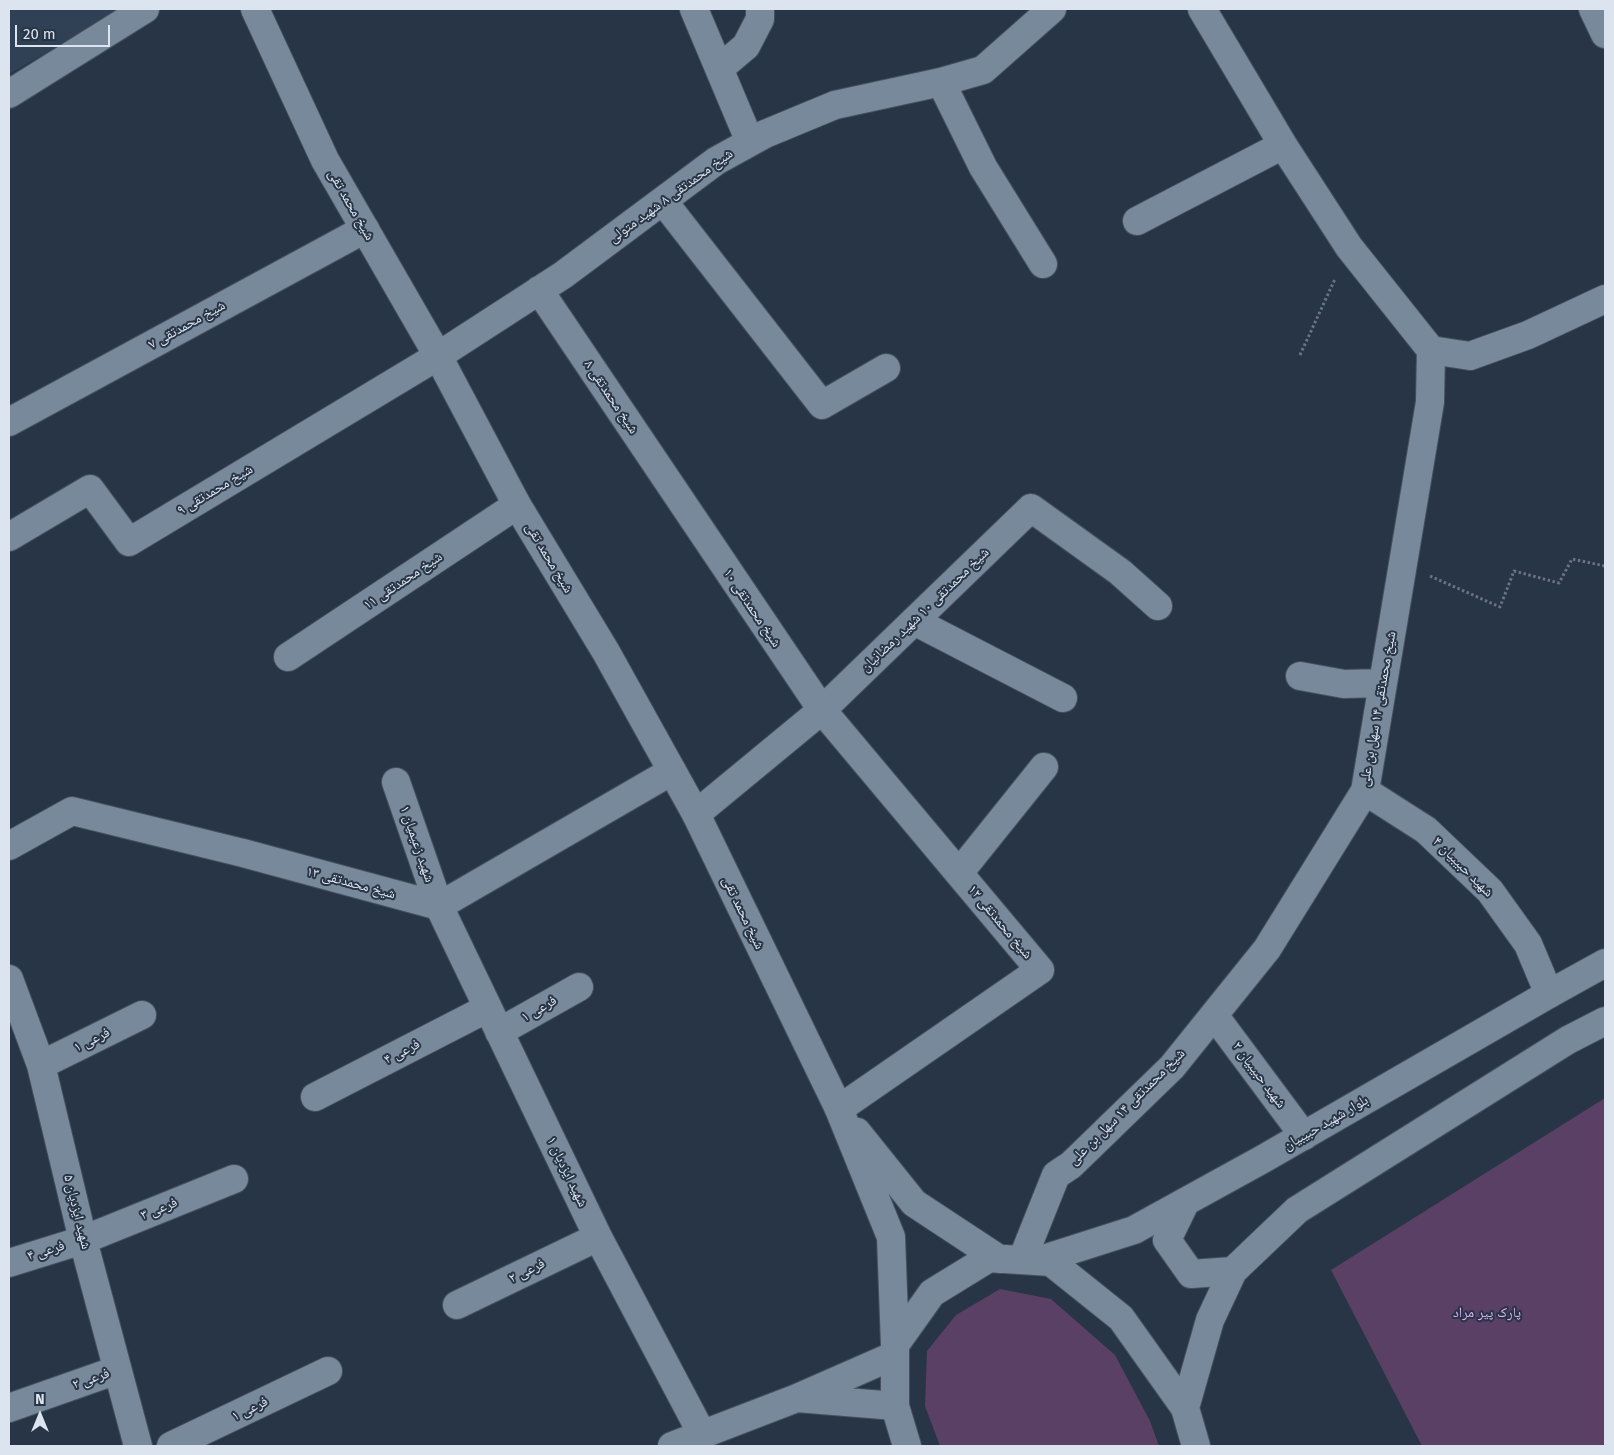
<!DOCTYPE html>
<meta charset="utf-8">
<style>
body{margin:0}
#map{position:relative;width:1614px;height:1455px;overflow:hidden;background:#283546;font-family:"Fira Sans",sans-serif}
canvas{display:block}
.frame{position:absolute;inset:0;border:10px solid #dce5ef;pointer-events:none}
.north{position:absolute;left:15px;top:1390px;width:50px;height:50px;-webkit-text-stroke:4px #283546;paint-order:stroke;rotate:0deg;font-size:14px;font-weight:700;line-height:20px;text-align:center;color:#dce5ef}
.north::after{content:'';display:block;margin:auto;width:18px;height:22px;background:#dce5ef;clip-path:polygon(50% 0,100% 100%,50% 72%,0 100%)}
.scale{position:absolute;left:15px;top:25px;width:95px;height:22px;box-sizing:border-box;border:2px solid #dce5ef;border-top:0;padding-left:6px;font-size:15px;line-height:18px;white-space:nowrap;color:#dce5ef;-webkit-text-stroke:4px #283546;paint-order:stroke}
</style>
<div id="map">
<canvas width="1614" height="1455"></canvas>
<div class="frame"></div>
<div class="north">N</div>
<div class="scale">20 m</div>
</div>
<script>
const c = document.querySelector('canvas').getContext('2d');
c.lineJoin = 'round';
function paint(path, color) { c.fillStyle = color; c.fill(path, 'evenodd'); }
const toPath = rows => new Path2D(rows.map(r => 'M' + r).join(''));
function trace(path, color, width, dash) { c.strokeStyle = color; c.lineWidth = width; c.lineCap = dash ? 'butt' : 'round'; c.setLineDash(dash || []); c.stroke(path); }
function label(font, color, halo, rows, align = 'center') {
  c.font = font + ' "Fira Sans","Noto Naskh Arabic",sans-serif'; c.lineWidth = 4; c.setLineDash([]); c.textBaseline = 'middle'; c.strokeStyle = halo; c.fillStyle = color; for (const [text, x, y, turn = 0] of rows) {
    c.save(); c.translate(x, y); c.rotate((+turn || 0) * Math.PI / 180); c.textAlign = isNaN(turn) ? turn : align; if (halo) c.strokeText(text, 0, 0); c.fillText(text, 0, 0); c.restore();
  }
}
paint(toPath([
 [9,9,122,9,9,74]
]), '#304156');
paint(toPath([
 [1605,1098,1605,1446,1422,1446,1331,1270],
 [1000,1289,1051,1299,1115,1355,1150,1421,1159,1446,940,1446,925,1406,927,1351,956,1315]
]), '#594064');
const minor = toPath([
 [694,9,750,142],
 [1593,9,1605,34],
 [720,68,746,46,760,19,760,9],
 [941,82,983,167,1043,264],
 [9,94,145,9],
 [1283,145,1349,247,1431,350],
 [663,201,822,405,886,368],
 [1137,221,1283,145,1202,9],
 [539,290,822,710,1040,970,839,1109],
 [9,422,365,229],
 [9,537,90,489,129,542,438,356,563,275,716,161,765,134,835,105,941,82,983,70,1052,9],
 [914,621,1063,698],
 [288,657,517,505],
 [1300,676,1344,684,1383,683],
 [396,782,439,906,598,1237,702,1434],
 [1365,791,1426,830,1490,891,1528,944,1549,994],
 [696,814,822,710,1031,508,1120,572,1158,606],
 [9,846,72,811,243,853,439,906,672,771],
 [959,873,1044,767],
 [9,979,41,1065,83,1240,138,1446],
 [1214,1015,1304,1136],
 [499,1032,579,987],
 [41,1065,142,1015],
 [315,1097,488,1008],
 [1022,1260,1056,1175,1071,1165,1172,1067,1267,949,1365,791,1430,402,1431,350,1470,356,1528,335,1605,299],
 [9,1263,83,1240,234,1179],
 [457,1305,598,1237],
 [895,1355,797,1398,895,1406],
 [9,1408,117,1370],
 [171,1446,328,1371],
 [672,1446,797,1398]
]);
const secondary = toPath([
 [255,9,325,160,438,356,517,505,606,652,696,814,839,1109,891,1237,895,1345],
 [857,1132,914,1203,999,1259],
 [1185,1203,1167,1240,1191,1274,1233,1271],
 [1037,1261,1134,1230,1263,1159,1549,994,1605,963],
 [1185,1408,1210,1320,1233,1271,1297,1210,1568,1040,1605,1021],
 [907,1446,895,1406,895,1345,932,1293,989,1258,1051,1262,1121,1318,1185,1408,1196,1446]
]);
trace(minor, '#45515e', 30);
trace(secondary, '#45515e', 30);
trace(toPath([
 [1300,355,1335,279],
 [1430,576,1500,607,1514,571,1559,583,1572,559,1605,566]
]), '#697483', 3, [2.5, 2.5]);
trace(minor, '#79899c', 28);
trace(secondary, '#79899c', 28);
label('14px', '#dce5ef', '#283546', [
 ["شیخ محمدتقی ۸ شهید متولی",671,196,-36],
 ["شیخ محمد تقی",351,205,60],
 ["شیخ محمدتقی ۷",187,325,-29],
 ["شیخ محمدتقی ۸",611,397,56],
 ["شیخ محمدتقی ۹",215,490,-31],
 ["شیخ محمد تقی",549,558,59],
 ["شیخ محمدتقی ۱۱",403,581,-34],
 ["شیخ محمدتقی ۱۰",752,608,56],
 ["شیخ محمدتقی ۱۰ شهید رمضانیان",925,610,-44],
 ["شیخ محمدتقی ۱۴ سهل بن علی",1378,709,-80],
 ["شهید زعیمیان ۱",417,844,71],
 ["شهید حبیبیان ۴",1463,867,45],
 ["شیخ محمدتقی ۱۳",351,883,15],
 ["شیخ محمد تقی",743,913,64],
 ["شیخ محمدتقی ۱۲",1000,922,50],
 ["فرعی ۱",539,1009,-30],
 ["فرعی ۱",92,1040,-26],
 ["فرعی ۴",402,1052,-27],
 ["شهید حبیبیان ۲",1259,1075,53],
 ["شیخ محمدتقی ۱۴ سهل بن علی",1127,1107,-45],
 ["بلوار شهید حبیبیان",1326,1123,-30],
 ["شهید ایزدیان ۱",567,1172,64],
 ["فرعی ۳",159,1209,-22],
 ["شهید ایزدیان ۵",77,1212,76],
 ["فرعی ۴",46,1251,-17],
 ["فرعی ۲",527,1271,-26],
 ["فرعی ۲",91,1379,-19],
 ["فرعی ۱",250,1409,-26]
]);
label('14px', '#deb0f4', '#283546', [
 ["پارک پیر مراد",1487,1313]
]);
</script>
